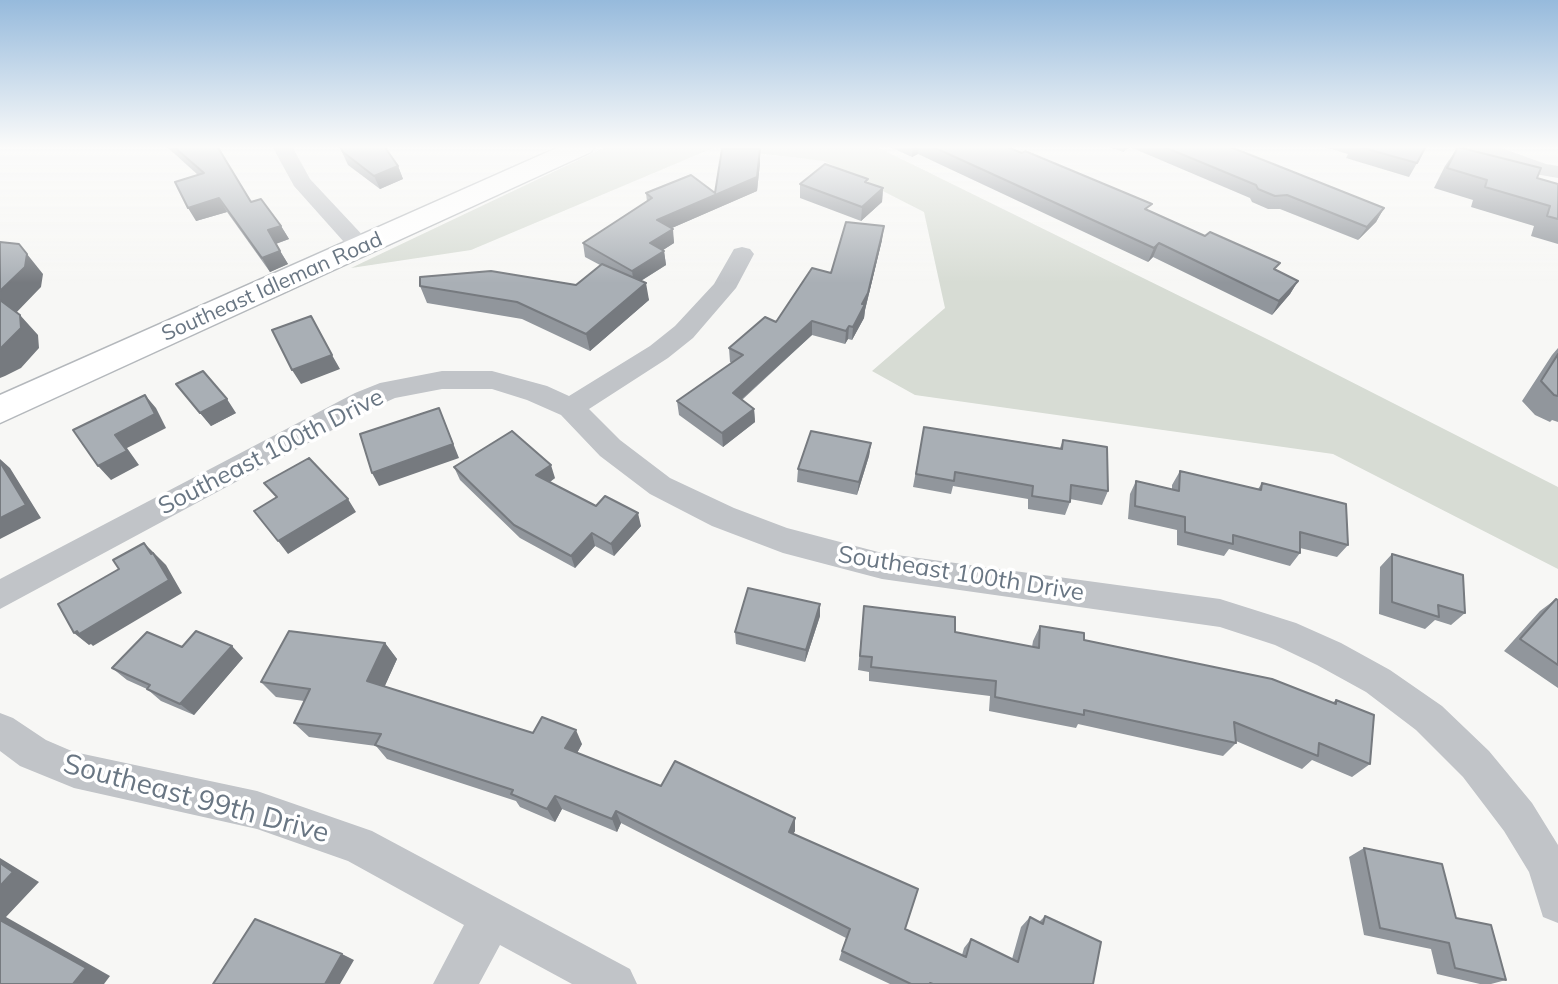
<!DOCTYPE html>
<style>
body{margin:0}
canvas{display:block;background:#f7f7f5}
</style>
<canvas width="1558" height="984"></canvas>
<script>
const c = document.querySelector('canvas').getContext('2d');
c.lineJoin = 'round';
function paint(path, color) { c.fillStyle = color; c.fill(path, 'evenodd'); }
const toPath = rows => new Path2D(rows.map(r => 'M' + r).join(''));
function trace(path, color, width, dash) { c.strokeStyle = color; c.lineWidth = width; c.lineCap = dash ? 'butt' : 'round'; c.setLineDash(dash || []); c.stroke(path); }
function label(font, color, halo, rows, align = 'center') {
  c.font = font + ' Mulish,sans-serif'; c.lineWidth = 7; c.setLineDash([]); c.textBaseline = 'middle'; c.strokeStyle = halo; c.fillStyle = color; for (const [text, x, y, turn = 0] of rows) {
    c.save(); c.translate(x, y); c.rotate((+turn || 0) * Math.PI / 180); c.textAlign = isNaN(turn) ? turn : align; if (halo) c.strokeText(text, 0, 0); c.fillText(text, 0, 0); c.restore();
  }
}
paint(toPath([
 [608,146,875,146,1271,341,1558,487,1558,569,1333,454,915,395,872,371,945,308,924,212,824,161,713,148,471,250,351,268]
]), '#d7dcd4');
const secondary = toPath([
 [561,146,595,146,591,152,0,423,0,395,561,146]
]);
trace(secondary, '#b4b8bc', 3);
paint(toPath([
 [272,146,292,146,310,179,368,241,371,246,368,251,352,251,294,186,272,146],
 [1468,146,1496,146,1546,164,1558,166,1558,178,1535,174,1471,150,1468,146],
 [742,247,750,249,754,254,736,288,693,338,668,358,589,409,620,440,670,478,734,508,787,528,882,553,1220,599,1296,623,1341,643,1390,670,1442,706,1489,751,1532,803,1558,845,1558,923,1543,917,1529,872,1504,831,1463,777,1416,730,1366,692,1317,665,1275,645,1220,627,882,579,783,553,712,526,650,494,600,456,561,415,527,400,492,389,442,389,395,398,375,407,0,609,0,579,355,393,380,383,442,371,492,371,547,386,569,396,650,346,675,326,714,284,734,249,742,247],
 [0,713,13,718,46,740,74,752,257,791,372,831,630,969,637,984,572,984,500,945,479,984,433,984,464,925,348,861,257,829,74,788,20,766,0,751,0,713]
]), '#c1c4c8');
paint(secondary, '#fff');
paint(toPath([
 [166,146,220,146,218,146,251,202,281,226,289,239,276,244,288,264,270,272,227,212,196,221,198,175],
 [339,146,384,146,398,166,403,179,380,189,348,165],
 [888,146,1005,146,1298,281,1290,294,1272,315,1153,257,1148,262,918,154,912,157],
 [1107,146,1228,146,1384,208,1376,222,1358,240,1280,209,1268,209,1252,202,1250,198,1130,147,1123,152],
 [1321,146,1426,146,1417,163,1409,177,1346,158,1348,154],
 [1458,147,1537,178,1558,184,1558,244,1531,236,1534,226,1471,207,1473,200,1434,188,1445,166],
 [760,149,760,163,757,191,672,228,674,243,663,250,664,251,666,265,641,281,649,300,590,351,522,319,427,303,420,286,576,285,600,265,585,257,583,243,647,202,646,193,715,193],
 [868,183,883,188,882,202,861,221,800,198,800,184],
 [882,240,865,310,864,318,852,340,848,339,845,344,812,335,742,400,754,409,755,422,723,447,679,415,677,401,732,363,730,362,729,348,776,322,831,273],
 [1558,348,1558,422,1552,420,1550,422,1535,415,1522,401,1552,355],
 [176,384,236,413,211,426],
 [924,427,1060,448,1063,440,1108,491,1102,505,1070,499,1070,502,1065,515,1028,509,1028,499,953,486,951,494,913,487],
 [871,443,869,456,857,495,797,482,798,469],
 [454,467,555,478,550,482,596,506,641,526,614,556,595,546,575,568,520,538,460,480],
 [1180,471,1258,489,1262,483,1348,545,1337,557,1300,548,1300,553,1290,566,1229,549,1224,556,1177,545,1177,530,1128,519,1130,494,1136,481,1172,489,1172,485],
 [1392,554,1465,613,1451,625,1435,620,1425,629,1379,614,1380,567],
 [1556,599,1558,600,1558,688,1504,651,1540,611],
 [820,604,820,616,805,662,736,644,735,632],
 [864,606,955,632,1032,647,1033,641,1040,626,1084,640,1332,703,1336,700,1370,764,1352,777,1312,760,1302,769,1236,741,1236,743,1223,756,1078,724,1076,728,989,711,990,696,869,681,869,672,858,670],
 [385,643,397,659,384,687,533,733,582,744,577,753,661,786,795,818,795,831,793,834,905,929,962,955,964,948,971,939,1012,959,1021,927,1030,917,1039,922,1045,916,1093,984,890,984,839,960,846,938,621,823,617,832,562,809,555,822,520,807,516,801,387,759,376,746,309,737,294,723,304,701,276,697,261,682],
 [182,647,243,658,194,715,161,701,147,689,127,680,112,668],
 [1364,848,1456,918,1506,980,1491,984,1480,984,1437,974,1431,949,1364,935,1349,857]
]), '#91969c');
paint(toPath([
 [913,146,919,146,918,154,912,157],
 [1125,146,1130,146,1123,152],
 [760,149,760,163,757,191,658,234,657,220,757,177],
 [398,166,403,179,380,189,374,176],
 [883,188,882,202,861,221,862,207],
 [219,198,227,212,196,221,188,208],
 [1384,208,1376,222,1358,240,1367,227],
 [281,226,289,239,275,244,268,230],
 [884,226,882,240,865,310,864,318,852,340,853,327],
 [673,229,674,243,652,257,650,243],
 [1159,243,1153,257,1148,262,1154,248],
 [280,251,288,264,270,272,262,258],
 [664,251,666,265,634,285,632,271],
 [27,254,43,274,41,287,13,316,0,302,0,291],
 [1298,281,1290,294,1272,315,1279,301],
 [646,283,649,300,590,351,586,334],
 [20,315,38,335,39,348,21,368,5,376,0,378,0,349],
 [812,321,812,335,733,407,733,393],
 [849,326,848,339,845,344,846,331],
 [332,355,340,369,301,384,292,370],
 [145,395,156,408,166,428,127,448,139,465,111,480,98,466,115,435],
 [227,399,236,413,211,426,200,413],
 [439,408,459,458,379,486,372,473],
 [754,409,755,422,723,447,722,433],
 [871,443,869,456,857,495,859,482],
 [0,459,10,468,41,518,0,539],
 [551,465,555,478,541,488,536,475],
 [348,499,356,512,288,554,278,541],
 [638,513,641,526,614,556,611,544],
 [592,533,595,546,575,568,571,556],
 [144,543,166,565,182,593,93,646,91,644,89,645,74,633,151,554],
 [820,604,820,616,805,662,806,650],
 [385,643,397,659,380,697,367,681],
 [232,646,243,658,194,715,180,704],
 [576,730,582,744,572,762,565,748],
 [555,796,562,809,555,822,547,809],
 [616,811,621,823,617,832,612,819],
 [795,818,795,831,788,844,789,832],
 [0,858,39,882,6,917,110,976,104,984,73,984,0,920],
 [342,954,354,960,340,984,325,984]
]), '#767a7f');
const building = toPath([
 [173,146,217,146,251,202,261,199,281,226,268,230,280,251,262,258,219,198,188,208,175,182,204,173,173,146],
 [340,146,384,146,398,166,374,176,343,152,340,146],
 [931,146,1005,146,1022,153,1025,151,1152,204,1145,209,1205,236,1210,232,1280,263,1274,269,1298,281,1279,301,1159,243,1154,248,931,146],
 [1162,146,1228,146,1384,208,1367,227,1287,195,1275,196,1258,189,1256,185,1162,146],
 [1356,146,1426,146,1417,163,1356,146],
 [1458,147,1541,168,1537,178,1558,184,1558,219,1547,216,1550,206,1485,187,1487,180,1447,168,1458,147],
 [722,149,760,149,757,177,657,220,673,229,650,243,664,251,632,271,583,243,652,198,646,193,691,175,715,193,722,149],
 [825,164,868,179,865,182,883,188,862,207,800,184,825,164],
 [846,222,884,226,868,293,862,304,865,304,853,327,849,326,846,331,812,321,733,393,754,409,722,433,677,401,743,355,729,348,765,317,776,322,812,268,831,273,846,222],
 [0,242,19,244,27,254,25,267,0,291,0,242],
 [602,264,646,283,586,334,517,302,420,286,420,277,491,271,576,285,602,264],
 [0,300,20,315,21,328,0,349,0,300],
 [311,316,332,355,292,370,272,330,311,316],
 [1558,354,1558,396,1554,395,1541,381,1558,354],
 [203,371,227,399,200,413,176,384,203,371],
 [145,395,155,414,115,435,127,451,98,466,73,430,145,395],
 [439,408,453,444,372,473,360,434,439,408],
 [924,427,1062,449,1063,440,1107,447,1108,491,1071,485,1070,502,1032,496,1033,486,955,472,954,481,916,474,924,427],
 [512,431,551,465,536,475,596,506,605,496,638,513,611,544,592,533,571,556,514,525,454,467,512,431],
 [811,431,871,443,859,482,798,469,811,431],
 [309,458,348,499,278,541,254,511,277,497,264,483,309,458],
 [0,462,26,505,0,518,0,462],
 [1180,471,1261,490,1262,483,1346,504,1348,545,1300,532,1300,553,1233,535,1233,544,1185,532,1185,517,1135,506,1136,481,1179,491,1180,471],
 [144,543,151,554,153,553,169,580,79,634,77,631,74,633,58,604,119,569,113,560,144,543],
 [1392,554,1463,575,1465,613,1438,605,1439,617,1392,602,1392,554],
 [748,588,820,604,806,650,735,632,748,588],
 [1556,599,1558,600,1558,665,1520,639,1556,599],
 [864,606,955,617,955,632,1039,648,1040,626,1084,633,1084,640,1272,679,1336,704,1336,700,1374,715,1370,764,1319,743,1318,756,1234,722,1236,743,1084,710,1084,715,995,697,996,681,871,667,872,657,860,656,864,606],
 [196,631,232,646,180,704,147,689,150,685,112,668,147,632,182,647,196,631],
 [289,631,385,643,367,681,533,733,542,717,576,730,565,748,661,786,675,761,795,818,789,832,918,889,905,929,966,957,971,939,1018,962,1030,917,1043,924,1045,916,1101,942,1093,984,933,984,930,983,930,984,911,984,842,951,850,929,616,811,612,819,555,796,547,809,511,794,513,790,375,745,381,734,294,723,310,689,261,682,289,631],
 [1364,848,1442,864,1456,918,1491,925,1506,980,1455,968,1449,943,1380,928,1364,848],
 [0,863,13,872,0,886,0,863],
 [255,919,342,954,325,984,213,984,255,919],
 [0,920,86,968,73,984,0,984,0,920]
]);
paint(building, '#a9afb5');
trace(building, '#767a7f', 2);
const sky = c.createLinearGradient(0, 0, 0, 283);
sky.addColorStop(0, '#96badc');
sky.addColorStop(0.52, '#fbfbfa');
sky.addColorStop(1, '#fbfbfa00');
c.fillStyle = sky;
c.fillRect(0, 0, 1558, 283);
label('21px', '#697683', '#fff', [
 ["Southeast Idleman Road",272,287,-24]
]);
label('24px', '#697683', '#fff', [
 ["Southeast 100th Drive",271,452,-27],
 ["Southeast 100th Drive",961,574,9]
]);
label('28px', '#697683', '#fff', [
 ["Southeast 99th Drive",196,799,15]
]);
</script>
